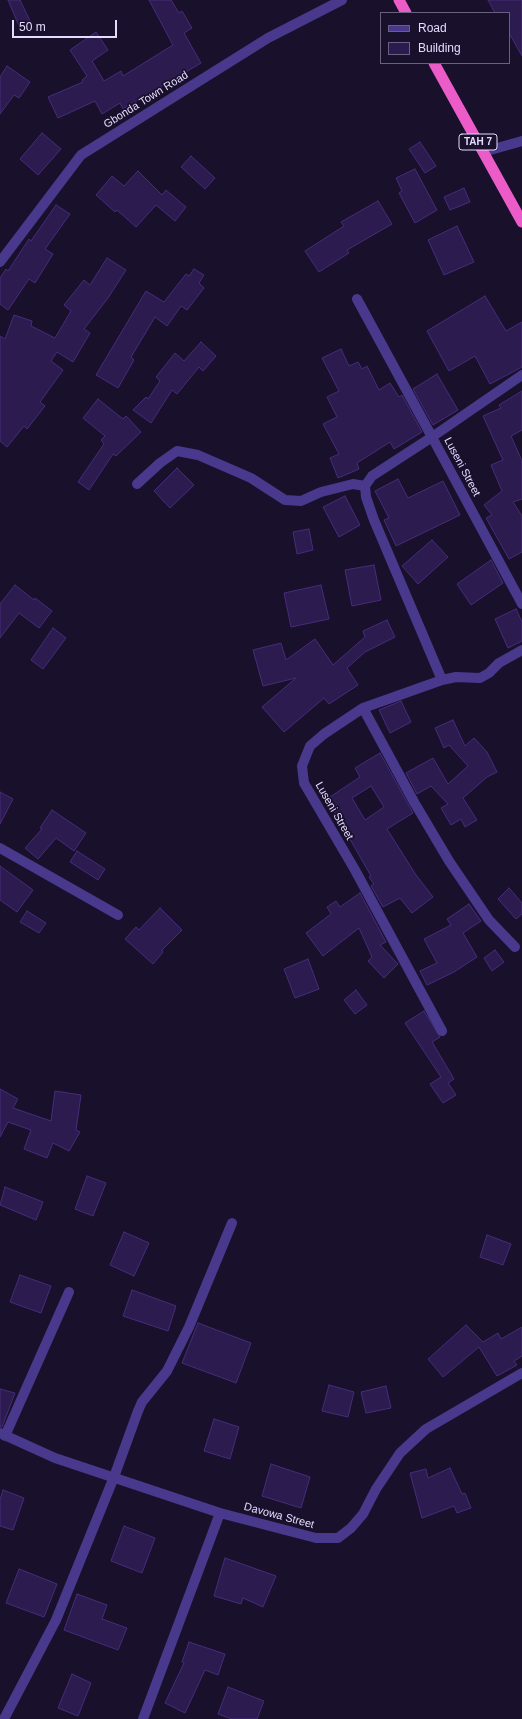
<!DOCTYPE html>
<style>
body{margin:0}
#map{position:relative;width:522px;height:1719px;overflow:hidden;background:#19102c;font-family:Helvetica,sans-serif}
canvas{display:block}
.legend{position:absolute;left:380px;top:12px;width:130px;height:52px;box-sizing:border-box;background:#19102c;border:1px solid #6a6180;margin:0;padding:5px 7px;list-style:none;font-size:12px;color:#e4dbff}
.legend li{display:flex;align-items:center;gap:8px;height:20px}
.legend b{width:20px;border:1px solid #6a6180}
.scale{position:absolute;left:12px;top:20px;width:105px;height:18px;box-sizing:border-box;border:2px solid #e4dbff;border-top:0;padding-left:5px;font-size:12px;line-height:14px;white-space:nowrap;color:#e4dbff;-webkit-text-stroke:3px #19102c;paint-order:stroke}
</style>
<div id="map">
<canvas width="522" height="1719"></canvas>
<ul class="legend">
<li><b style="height:5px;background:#48398d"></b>Road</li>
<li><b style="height:11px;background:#2c1b4e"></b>Building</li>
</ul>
<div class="scale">50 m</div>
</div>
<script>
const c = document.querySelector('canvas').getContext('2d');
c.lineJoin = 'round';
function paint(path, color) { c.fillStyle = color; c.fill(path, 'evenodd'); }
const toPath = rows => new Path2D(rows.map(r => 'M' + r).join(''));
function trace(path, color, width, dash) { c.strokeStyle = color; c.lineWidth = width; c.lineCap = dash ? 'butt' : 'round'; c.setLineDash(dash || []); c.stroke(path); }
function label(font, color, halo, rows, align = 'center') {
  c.font = font + ' Helvetica,sans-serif'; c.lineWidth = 3.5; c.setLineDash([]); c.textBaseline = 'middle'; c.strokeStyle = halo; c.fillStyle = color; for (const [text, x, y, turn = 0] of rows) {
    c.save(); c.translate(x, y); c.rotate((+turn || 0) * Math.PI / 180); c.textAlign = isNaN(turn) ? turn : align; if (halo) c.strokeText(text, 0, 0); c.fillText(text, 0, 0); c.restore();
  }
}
const building = toPath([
 [8,0,20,0,30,21,19,26,8,0],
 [149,0,171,0,179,13,182,11,192,28,184,33,201,63,123,109,120,103,102,114,95,101,58,118,48,97,83,82,82,80,87,76,70,50,96,32,108,50,92,61,104,81,121,71,123,76,173,45,149,0],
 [488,0,522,0,522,56,509,33,509,13,495,13,488,0],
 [7,66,30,82,19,98,14,95,0,114,0,77,7,66],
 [42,133,61,149,38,175,20,159,42,133],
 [420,142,436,166,425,173,409,149,420,142],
 [191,156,215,178,205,189,181,167,191,156],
 [415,169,437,210,415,223,399,193,402,191,396,178,415,169],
 [138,171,162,195,166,190,186,207,175,221,156,205,136,227,117,210,115,212,96,195,112,176,124,186,138,171],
 [464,188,470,202,450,210,444,197,464,188],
 [378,201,392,224,347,250,349,253,319,272,305,251,344,226,341,222,378,201],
 [56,205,70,214,45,249,53,254,35,283,29,279,8,310,0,304,0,278,6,269,8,271,29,239,31,241,56,205],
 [457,226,474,262,444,275,428,240,457,226],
 [107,258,126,270,108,298,84,329,90,333,73,362,57,352,51,361,63,370,40,402,45,406,27,429,24,426,7,447,0,441,0,336,5,339,14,315,32,321,31,326,55,338,71,311,64,305,84,280,90,285,107,258],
 [194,269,204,275,199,283,204,288,187,310,181,306,167,326,155,317,131,357,134,360,118,388,96,375,146,291,164,302,186,274,189,276,194,269],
 [485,296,506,331,522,322,522,367,490,384,475,356,449,371,427,331,485,296],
 [201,342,216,356,203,371,199,367,177,394,172,390,151,423,133,410,146,397,148,399,160,381,156,377,175,353,184,361,201,342],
 [341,349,349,366,358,362,362,369,367,366,379,390,390,383,399,397,402,395,422,432,394,449,390,442,357,463,359,469,338,478,330,458,339,454,323,424,337,417,327,397,339,391,322,358,341,349],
 [437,374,458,410,433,425,413,389,437,374],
 [522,391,522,430,511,436,522,461,522,499,513,502,522,516,522,552,509,559,486,518,492,515,484,505,502,491,491,465,503,460,483,416,501,408,499,405,522,391],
 [98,399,123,419,126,416,141,432,116,456,113,454,89,490,78,482,104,444,101,440,105,436,83,418,98,399],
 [177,468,194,485,170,508,154,491,177,468],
 [398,479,408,498,443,481,460,515,396,546,384,520,389,518,375,491,398,479],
 [345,496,360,525,339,537,323,507,345,496],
 [309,529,313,550,297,554,293,532,309,529],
 [432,540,448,557,418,584,402,566,432,540],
 [491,560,503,583,471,605,457,584,491,560],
 [374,565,381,600,352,606,345,570,374,565],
 [15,585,34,600,35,598,52,611,39,628,19,613,0,638,0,604,15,585],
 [321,585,329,619,291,627,284,593,321,585],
 [516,609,522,622,522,641,508,648,495,619,516,609],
 [387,620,395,637,365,652,347,668,358,685,329,704,324,698,284,732,262,707,296,678,263,686,253,650,281,643,286,660,315,639,333,665,365,637,363,631,387,620],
 [53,628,66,638,43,669,31,660,53,628],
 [401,701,411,722,390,733,379,710,401,701],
 [453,720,465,746,474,738,487,752,497,772,487,777,463,798,477,820,465,827,461,819,451,825,441,808,448,804,431,786,417,794,406,773,433,758,448,784,468,766,449,745,444,748,435,728,453,720],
 [380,753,413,813,387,829,416,875,433,897,412,913,400,898,383,907,371,886,374,884,369,877,371,876,327,799,360,777,355,768,380,753],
 [371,786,384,807,365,820,352,798,371,786],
 [0,792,13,799,0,824,0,792],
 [52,810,86,833,74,851,56,838,38,859,25,848,42,829,40,828,52,810],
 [77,851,105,869,98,880,70,862,77,851],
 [0,866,33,890,17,912,0,900,0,866],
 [509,888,522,903,522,914,516,919,498,899,509,888],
 [360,893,386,942,380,945,398,964,384,978,368,961,372,957,359,928,323,956,306,933,331,914,327,907,336,901,340,907,360,893],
 [469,904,481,921,463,933,477,957,454,972,427,985,420,971,437,963,424,939,451,925,447,919,469,904],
 [160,908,182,930,162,950,163,952,153,964,125,939,136,927,139,930,160,908],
 [27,911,46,923,39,933,20,922,27,911],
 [495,950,504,962,492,971,484,958,495,950],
 [308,959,319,989,295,998,284,969,308,959],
 [356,990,367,1005,355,1014,344,1000,356,990],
 [424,1011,440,1037,432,1042,454,1079,448,1083,456,1095,443,1103,430,1084,441,1077,405,1023,424,1011],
 [0,1089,18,1099,13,1108,51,1121,55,1091,81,1095,76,1130,80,1132,69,1151,53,1143,47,1158,24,1149,31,1130,8,1122,0,1137,0,1089],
 [87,1176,106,1183,93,1216,75,1209,87,1176],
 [5,1187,43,1202,36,1220,0,1205,5,1187],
 [124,1232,149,1243,134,1276,110,1265,124,1232],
 [487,1235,511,1244,503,1265,480,1257,487,1235],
 [20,1275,51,1286,41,1313,10,1302,20,1275],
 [132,1290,176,1306,168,1331,123,1316,132,1290],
 [198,1323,251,1343,236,1383,182,1363,198,1323],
 [466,1325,483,1342,498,1333,501,1339,522,1327,522,1356,514,1361,517,1365,497,1376,479,1347,443,1377,428,1359,466,1325],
 [329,1385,354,1392,348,1417,322,1411,329,1385],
 [386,1386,391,1408,366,1413,361,1392,386,1386],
 [0,1389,15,1393,2,1427,0,1427,0,1389],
 [214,1419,239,1427,230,1459,204,1451,214,1419],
 [271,1464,310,1477,301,1508,262,1496,271,1464],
 [450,1468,462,1494,465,1493,471,1508,457,1513,454,1506,422,1518,410,1473,426,1469,428,1478,450,1468],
 [3,1490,24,1498,13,1530,0,1526,0,1500,3,1490],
 [124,1526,155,1538,142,1573,111,1561,124,1526],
 [225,1558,276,1576,263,1607,243,1598,241,1604,214,1596,225,1558],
 [19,1569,57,1584,44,1617,6,1603,19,1569],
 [77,1594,107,1605,102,1619,127,1628,118,1650,64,1630,77,1594],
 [189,1642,225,1654,218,1675,205,1670,185,1713,165,1703,184,1663,182,1662,189,1642],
 [72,1674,91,1683,78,1716,58,1708,72,1674],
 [228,1687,264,1701,257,1719,232,1719,218,1714,228,1687]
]);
paint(building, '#2c1b4e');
trace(building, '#472c7b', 1);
trace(toPath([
 [483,152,522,141],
 [0,262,81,155,268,38,342,0],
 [357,299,432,437,372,476,365,486,366,497,374,520,442,680],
 [522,375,432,437,522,604],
 [137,484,160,463,177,451,198,455,251,478,285,500,301,501,321,492,353,484,365,486],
 [363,708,414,802,449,861,489,920,515,947],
 [0,848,118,915],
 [442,1031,355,870,304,783,302,766,310,746,324,734,363,708,442,680,456,677,480,678,489,673,499,663,522,650],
 [0,1433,55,1458,220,1513,316,1538,338,1538,351,1528,363,1514,376,1489,400,1453,426,1429,522,1373],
 [5,1436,69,1292],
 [4,1719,56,1620,114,1477,138,1411,142,1402,167,1371,189,1327,232,1223],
 [143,1719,220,1513]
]), '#48398d', 10);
trace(toPath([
 [399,0,406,13],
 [434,63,522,222]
]), '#ec5cc8', 11);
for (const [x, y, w] of [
 [478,142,38]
]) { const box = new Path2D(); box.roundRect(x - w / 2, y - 8, w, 16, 3); c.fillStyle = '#19102c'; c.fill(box); trace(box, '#e4dbff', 1); }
label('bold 10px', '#e4dbff', null, [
 ["TAH 7",478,142]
]);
label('11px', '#e4dbff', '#19102c', [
 ["Gbonda Town Road",146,100,-32],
 ["Luseni Street",462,467,62],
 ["Luseni Street",334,811,60],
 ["Davowa Street",279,1516,15]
]);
</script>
